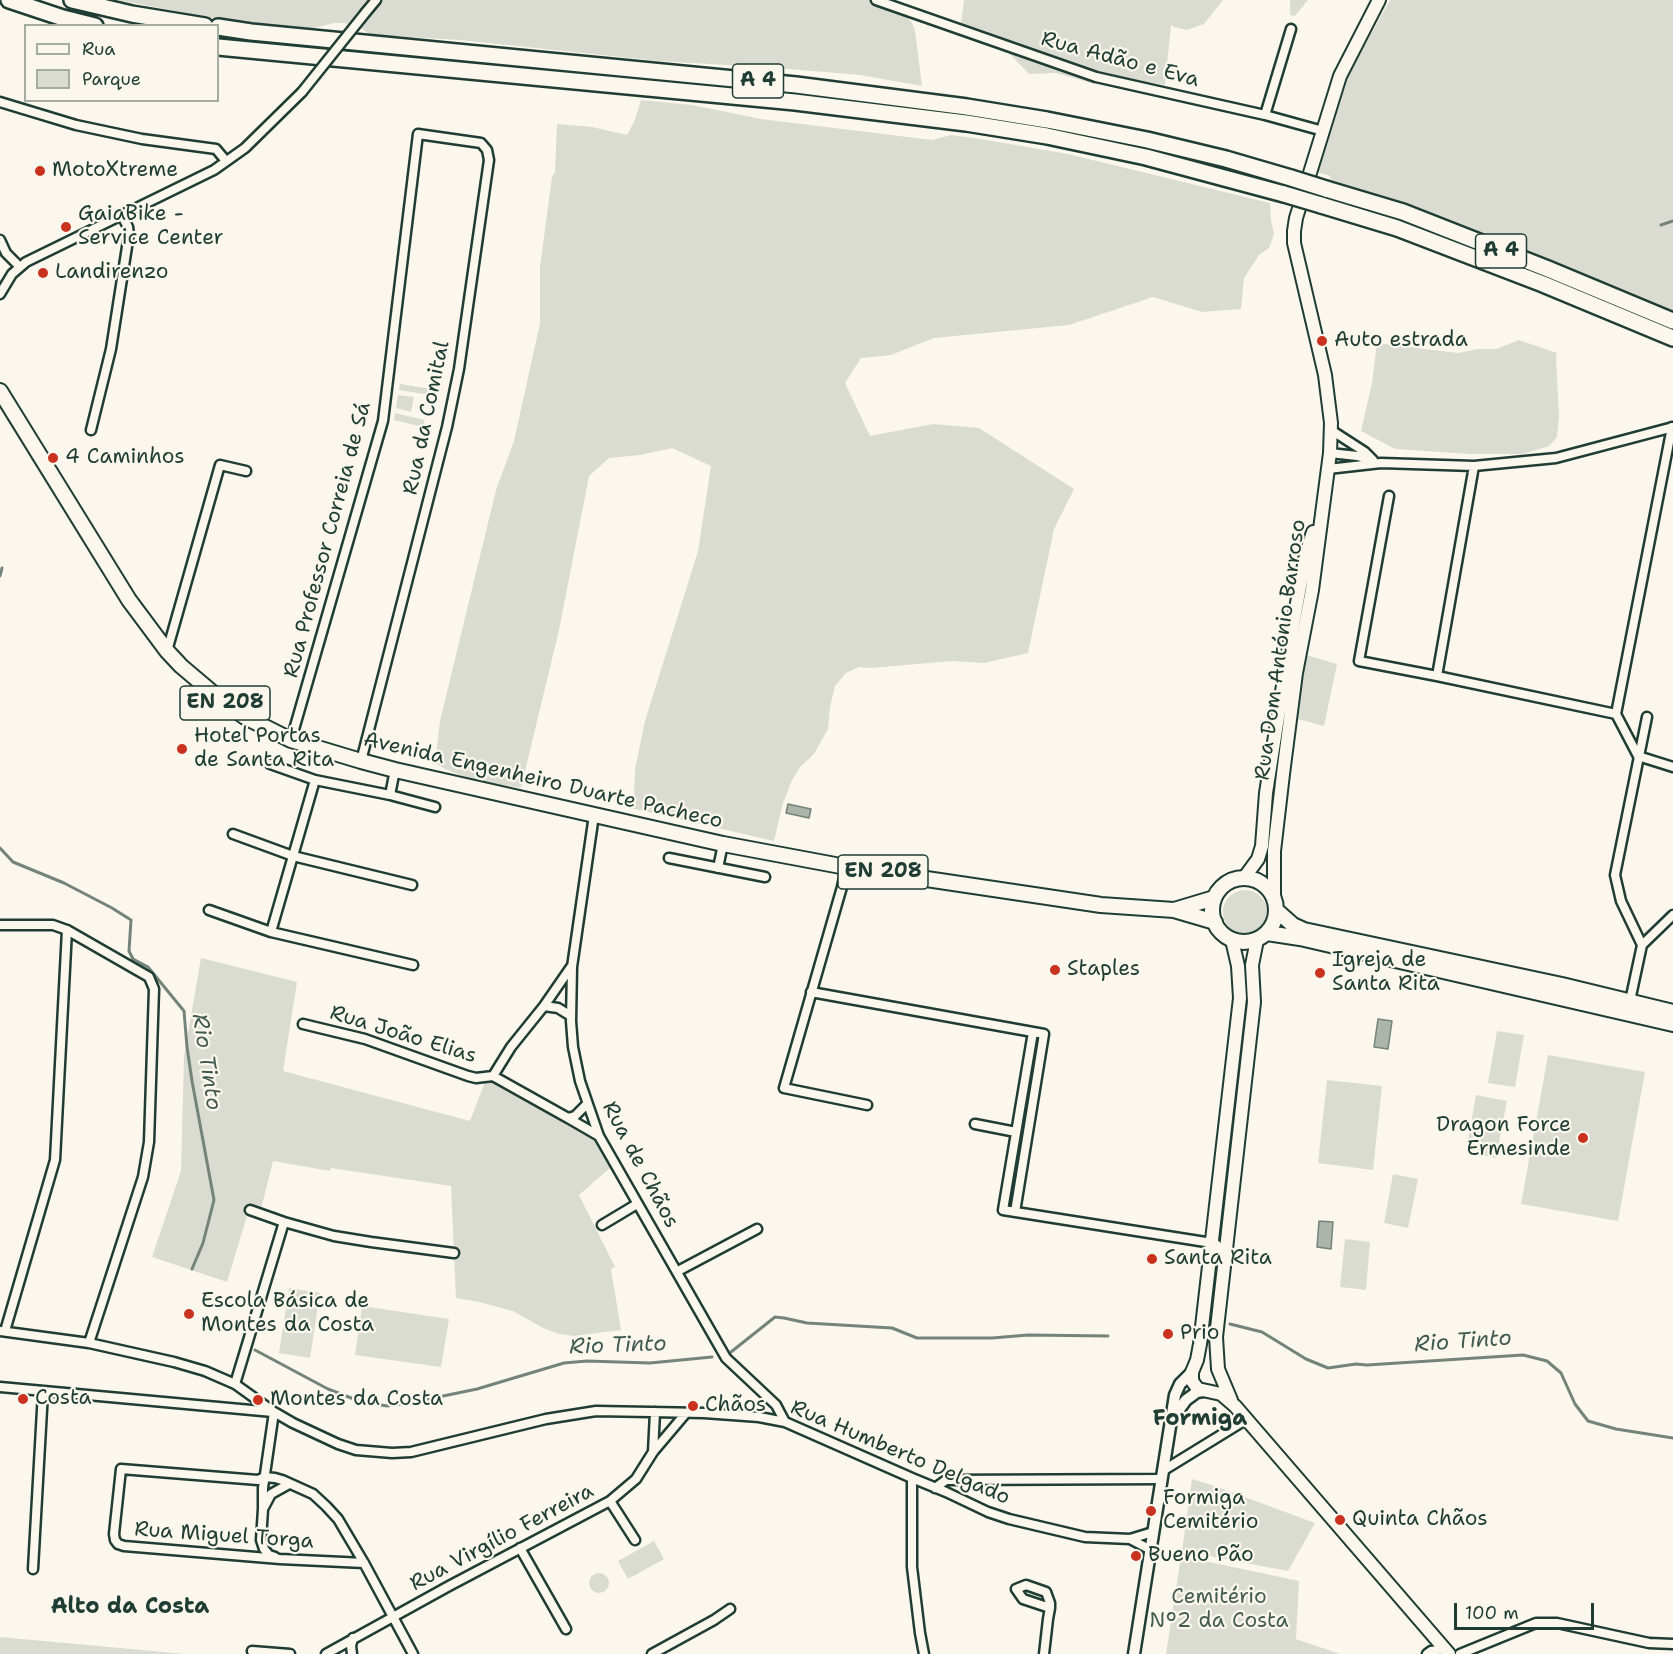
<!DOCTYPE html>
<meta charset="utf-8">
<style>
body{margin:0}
#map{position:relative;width:1673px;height:1654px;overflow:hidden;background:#fbf7ec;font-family:"Shantell Sans",sans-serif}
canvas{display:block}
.legend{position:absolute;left:24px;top:24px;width:195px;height:78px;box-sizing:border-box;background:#fbf7ec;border:2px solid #a3ada2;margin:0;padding:8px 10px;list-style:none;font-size:18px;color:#1f3d34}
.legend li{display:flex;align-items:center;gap:12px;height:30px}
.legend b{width:30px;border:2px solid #a3ada2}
.scale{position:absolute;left:1454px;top:1603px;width:140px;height:27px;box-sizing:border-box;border:3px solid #1f3d34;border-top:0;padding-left:8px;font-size:18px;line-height:21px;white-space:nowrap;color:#1f3d34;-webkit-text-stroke:4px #fbf7ec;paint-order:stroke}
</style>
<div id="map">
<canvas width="1673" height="1654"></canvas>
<ul class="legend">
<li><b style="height:8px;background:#fbf7ec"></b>Rua</li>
<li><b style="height:16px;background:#dbdcd1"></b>Parque</li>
</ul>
<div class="scale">100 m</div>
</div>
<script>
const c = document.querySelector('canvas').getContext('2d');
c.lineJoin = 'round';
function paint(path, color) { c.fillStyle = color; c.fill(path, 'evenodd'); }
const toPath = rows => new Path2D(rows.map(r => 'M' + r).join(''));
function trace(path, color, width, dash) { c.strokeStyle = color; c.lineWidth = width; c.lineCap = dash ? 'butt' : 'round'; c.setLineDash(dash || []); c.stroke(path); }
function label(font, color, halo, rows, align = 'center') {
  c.font = font + ' "Shantell Sans",sans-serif'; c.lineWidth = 4.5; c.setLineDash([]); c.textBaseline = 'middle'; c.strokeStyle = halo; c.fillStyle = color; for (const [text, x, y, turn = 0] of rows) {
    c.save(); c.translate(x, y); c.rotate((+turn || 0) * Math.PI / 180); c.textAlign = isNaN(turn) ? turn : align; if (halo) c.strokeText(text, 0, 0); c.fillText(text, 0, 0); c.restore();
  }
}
paint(toPath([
 [117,0,897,0,894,1,912,23,915,31,922,86,860,75,777,68,659,61,460,40,370,35,360,27,344,23,334,23,309,29,208,17],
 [964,0,1223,0,1204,24,1187,30,1174,27,1171,25,1165,85,1094,72,1095,84,1056,73,1029,74,1008,52,997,38,961,23],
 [1290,0,1308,0,1295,16,1290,15],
 [1390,0,1673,0,1673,310,1445,218,1331,181,1330,176,1317,172,1346,79],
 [641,100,692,105,761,119,932,140,951,135,981,139,1068,154,1270,203,1271,220,1274,234,1269,248,1259,255,1244,278,1241,309,1202,312,1153,297,1069,325,934,338,891,355,861,358,845,383,870,436,933,424,979,428,1074,489,1054,529,1028,653,984,663,952,661,871,668,859,667,846,673,835,686,830,707,828,729,814,754,801,766,792,780,783,803,774,841,630,808,634,798,635,769,645,721,698,551,711,466,672,448,640,455,609,458,589,476,559,630,521,788,473,780,445,769,435,763,440,721,496,490,514,441,540,323,540,267,552,177,555,172,557,124,592,127,627,135,634,122],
 [1519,340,1557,353,1556,358,1559,416,1557,437,1549,446,1523,454,1471,454,1395,449,1361,431,1372,383,1376,351,1376,343,1458,353,1477,349,1496,349],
 [400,384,431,389,430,395,399,390],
 [398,395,414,397,411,412,396,408],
 [395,413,425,420,423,427,394,420],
 [1306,655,1337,664,1324,726,1298,719],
 '1223 912a22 22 0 1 1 44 0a22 22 0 1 1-44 0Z',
 [201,958,297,982,283,1071,470,1121,485,1082,494,1082,594,1137,610,1168,579,1195,615,1267,611,1269,621,1330,574,1336,559,1334,543,1328,513,1311,479,1302,456,1298,451,1186,331,1168,330,1171,273,1161,261,1209,250,1206,227,1282,152,1257,181,1171,184,1056],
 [1497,1031,1524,1035,1515,1087,1488,1083],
 [1548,1055,1645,1072,1618,1221,1521,1204],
 [1327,1080,1382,1086,1373,1170,1318,1163],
 [1476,1095,1507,1101,1496,1158,1466,1152],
 [1393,1174,1418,1179,1408,1228,1384,1223],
 [1345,1239,1370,1242,1366,1290,1340,1287],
 [289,1288,320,1293,310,1358,279,1353],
 [362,1306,449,1319,441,1367,355,1355],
 [1192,1479,1215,1486,1315,1523,1288,1571,1182,1551],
 [654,1541,664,1559,628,1579,618,1561],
 [1181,1556,1299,1581,1296,1639,1340,1654,1166,1654],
 '589 1583a10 10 0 1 1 20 0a10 10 0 1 1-20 0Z',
 [0,1637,185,1654,0,1654]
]), '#dbdcd1');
const water = toPath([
 [788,804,811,809,809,818,786,813,788,804],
 [1378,1019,1392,1021,1388,1049,1374,1047,1378,1019],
 [1319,1221,1333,1222,1331,1249,1317,1247,1319,1221]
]);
paint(water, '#adb4aa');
trace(water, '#74847b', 1.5);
trace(toPath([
 [1661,225,1673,221],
 [0,576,2,568],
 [0,848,13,862,64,883,112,908,131,920,129,951,133,959,148,967,184,1011,187,1047,192,1081,214,1200,203,1243,192,1269],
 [1230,1324,1262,1332,1306,1359,1328,1368,1356,1364,1367,1365,1523,1355,1547,1361,1561,1373,1575,1404,1588,1421,1616,1429,1673,1438],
 [255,1350,328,1389,359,1401,387,1406,414,1402,477,1389,564,1363,587,1361,650,1363,712,1357],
 [731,1352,775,1317,784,1318,807,1323,892,1328,917,1338,992,1338,1028,1335,1108,1336]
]), '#74847b', 3);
const minor = toPath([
 [876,0,1096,77,1265,115,1323,131],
 [366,12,376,0],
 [0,102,76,125,142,139,216,149,226,161],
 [1265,115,1291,29],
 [0,240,6,253,20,267],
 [0,294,12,274,26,262,214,170,245,148,302,92],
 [91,430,111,349,129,234,128,227,122,216],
 [1331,430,1365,452,1373,460],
 [1330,453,1357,456,1372,460],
 [1328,469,1381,463,1474,466,1556,458,1673,427],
 [1389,496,1359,661,1437,676,1616,714],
 [167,651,220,465,246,471],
 [1437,676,1474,466],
 [1616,714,1672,427],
 [1616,714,1638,756],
 [291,740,383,421,418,134,481,143,487,150,489,160,459,369,447,427,361,761],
 [1638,756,1673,767],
 [270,764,315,780],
 [395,770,390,795,315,780,271,932,413,965],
 [390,795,435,807],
 [594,815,572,967,571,1021,573,1047,580,1081,599,1136,726,1358,776,1405,785,1422],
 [233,834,293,856,412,885],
 [669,858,765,877],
 [846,867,842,887,784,1088,867,1105],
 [718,868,723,844],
 [209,910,271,932],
 [0,925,53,925,67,930,149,977,154,989,149,1142,143,1177,89,1343],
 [1642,945,1621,901,1615,875,1647,717],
 [811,992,1044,1034,1015,1212],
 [1630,1001,1642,945,1673,915],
 [571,1016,558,1008,544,1006,571,967],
 [303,1024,365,1039,468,1076,476,1078,493,1076],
 [1033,1032,1003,1210,1212,1243,1216,1244,1219,1247,1219,1260],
 [493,1076,511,1047,544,1006],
 [493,1076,568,1118],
 [587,1104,575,1116,568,1118,599,1136],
 [975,1124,1016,1132],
 [250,1210,284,1222,334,1236,371,1242,454,1253],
 [602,1225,637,1204],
 [678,1271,757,1229],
 [0,1331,89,1343,174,1362,205,1371,235,1384,274,1412,293,1423,338,1444,356,1450,392,1453,411,1452,546,1419,596,1411,704,1413,759,1417,785,1422,912,1478,946,1492,988,1512,1009,1519,1085,1537,1130,1539,1153,1532],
 [5,1331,55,1160,67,930],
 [235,1384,284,1222],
 [0,1387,273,1412],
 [653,1452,655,1412],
 [1164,1470,1247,1419],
 [912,1478,912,1567,920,1633,924,1654],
 [935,1488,946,1480,1162,1479],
 [610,1501,635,1540],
 [263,1509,263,1488,274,1412],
 [1130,1539,1151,1550],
 [520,1548,566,1629],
 [275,1557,269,1555,264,1549,261,1540,263,1509,271,1494,289,1484],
 [364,1563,280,1559,124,1546,118,1544,115,1540,114,1534,121,1469,258,1480,265,1477,275,1478,282,1480,313,1494,326,1506,338,1519,364,1563,413,1654],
 [33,1569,43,1392],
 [252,1651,290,1654],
 [326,1654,449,1586,610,1501,636,1479,653,1452,686,1413],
 [352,1654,351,1646,353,1638],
 [652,1654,714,1620,730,1609],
 [1044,1654,1048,1619,1050,1608,1050,1603,1046,1592,1026,1585,1016,1589,1023,1599,1050,1608],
 [1427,1654,1431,1651,1445,1649],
 [1460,1654,1536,1623,1557,1623,1649,1643,1673,1644]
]);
const tertiary = toPath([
 [1175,1415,1186,1400,1197,1392,1203,1391],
 [1134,1654,1175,1395,1180,1384,1192,1372]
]);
const secondary = toPath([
 [1244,878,1258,859,1262,846,1266,793,1290,641,1306,554,1313,532],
 [1274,898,1274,851,1283,774,1296,673,1312,590,1330,453,1331,423,1325,375,1294,243,1294,231,1296,218,1340,76,1379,0],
 [1232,940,1238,966,1240,998,1200,1344,1197,1360,1192,1372,1192,1381,1198,1389,1221,1394,1235,1406,1449,1654],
 [1231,1400,1218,1369,1216,1337,1254,1002,1252,965,1257,940]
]);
const primary = toPath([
 [0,391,129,600,167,651,181,666,220,699,245,717,291,740,361,761,395,770,723,844,846,867,1101,905,1174,910,1215,922],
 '1212 910a32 32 0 1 1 64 0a32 32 0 1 1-64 0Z',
 [1174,910,1214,898],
 [1276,910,1293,925,1304,930,1562,985,1673,1012],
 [1267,933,1300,938,1673,1024]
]);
const motorway = toPath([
 [9,0,63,18,95,26],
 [72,0,132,14,205,26],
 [218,27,251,32,796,85,967,107,1047,120,1147,140,1226,159,1291,178],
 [218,47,795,102,966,123,1047,136,1146,157,1284,194],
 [1326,189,1403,212,1548,269,1673,321],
 [1321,205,1397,228,1543,284,1673,338]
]);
trace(minor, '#1f3d34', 13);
trace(tertiary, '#1f3d34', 15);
trace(secondary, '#1f3d34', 16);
trace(primary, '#1f3d34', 18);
trace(motorway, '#1f3d34', 20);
trace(minor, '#fbf7ec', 8);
trace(tertiary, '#fbf7ec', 10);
trace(secondary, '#fbf7ec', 12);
trace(primary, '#fbf7ec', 14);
trace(motorway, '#fbf7ec', 15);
const minorBridge = toPath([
 [302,92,366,12]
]);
const motorwayBridge = toPath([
 [1291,178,1326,189],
 [1284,194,1321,205]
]);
trace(minorBridge, '#1f3d34', 13, []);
trace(motorwayBridge, '#1f3d34', 20, []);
trace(minorBridge, '#fbf7ec', 8);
trace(motorwayBridge, '#fbf7ec', 15);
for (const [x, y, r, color] of [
 [40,171,6,"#c8321e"],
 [66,227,6,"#c8321e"],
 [43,273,6,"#c8321e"],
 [1322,341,6,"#c8321e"],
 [53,458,6,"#c8321e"],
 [182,749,6,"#c8321e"],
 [1055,970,6,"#c8321e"],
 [1320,973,6,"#c8321e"],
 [1583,1138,6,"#c8321e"],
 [1152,1259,6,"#c8321e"],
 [189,1314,6,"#c8321e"],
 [1168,1334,6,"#c8321e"],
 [23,1399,6,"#c8321e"],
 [258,1400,6,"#c8321e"],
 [693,1406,6,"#c8321e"],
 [1151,1511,6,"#c8321e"],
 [1340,1520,6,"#c8321e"],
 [1136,1556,6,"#c8321e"]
]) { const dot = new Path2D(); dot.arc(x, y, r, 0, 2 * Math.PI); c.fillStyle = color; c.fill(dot); trace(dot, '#fbf7ec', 2); }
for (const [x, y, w] of [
 [758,81,51],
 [1501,251,51],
 [225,703,90],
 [883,872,90]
]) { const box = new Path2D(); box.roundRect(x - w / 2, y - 17, w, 34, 4.5); c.fillStyle = '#fbf7ec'; c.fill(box); trace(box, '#1f3d34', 1.5); }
label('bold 20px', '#1f3d34', null, [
 ["A 4",758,81],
 ["A 4",1501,251],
 ["EN 208",225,703],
 ["EN 208",883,872]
]);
label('21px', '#1f3d34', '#fbf7ec', [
 ["Rua Adão e Eva",1120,60,15],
 ["Rua da Comital",427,418,-78],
 ["Rua Professor Correia de Sá",328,540,-75],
 ["Rua Dom António Barroso",1281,650,-82],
 ["Avenida Engenheiro Duarte Pacheco",543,781,13],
 ["Rua João Elias",403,1035,17],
 ["Rua de Chãos",640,1165,62],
 ["Rua Humberto Delgado",900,1453,23],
 ["Rua Miguel Torga",224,1536,4],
 ["Rua Virgílio Ferreira",502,1538,-28]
]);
label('21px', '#1f3d34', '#fbf7ec', [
 ["MotoXtreme",52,171],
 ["GaiaBike -",78,215],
 ["Service Center",78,239],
 ["Landirenzo",55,273],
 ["Auto estrada",1334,341],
 ["4 Caminhos",65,458],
 ["Hotel Portas",194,737],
 ["de Santa Rita",194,761],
 ["Igreja de",1332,961],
 ["Santa Rita",1332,985],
 ["Staples",1067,970],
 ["Dragon Force",1571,1126,"right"],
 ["Ermesinde",1571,1150,"right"],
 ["Santa Rita",1164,1259],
 ["Escola Básica de",201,1302],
 ["Montes da Costa",201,1326],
 ["Prio",1180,1334],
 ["Costa",35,1399],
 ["Montes da Costa",270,1400],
 ["Chãos",705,1406],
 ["Formiga",1163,1499],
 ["Cemitério",1163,1523],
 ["Quinta Chãos",1352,1520],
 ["Bueno Pão",1148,1556]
], 'left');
label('21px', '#455d53', '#fbf7ec', [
 ["Cemitério",1219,1598],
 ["Nº2 da Costa",1219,1622]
]);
label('italic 22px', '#425b52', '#fbf7ec', [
 ["Rio Tinto",206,1062,81],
 ["Rio Tinto",1463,1342,-4],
 ["Rio Tinto",618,1346,-2]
]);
label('bold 22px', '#1f3d34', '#fbf7ec', [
 ["Formiga",1200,1419],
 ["Alto da Costa",130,1607]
]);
</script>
